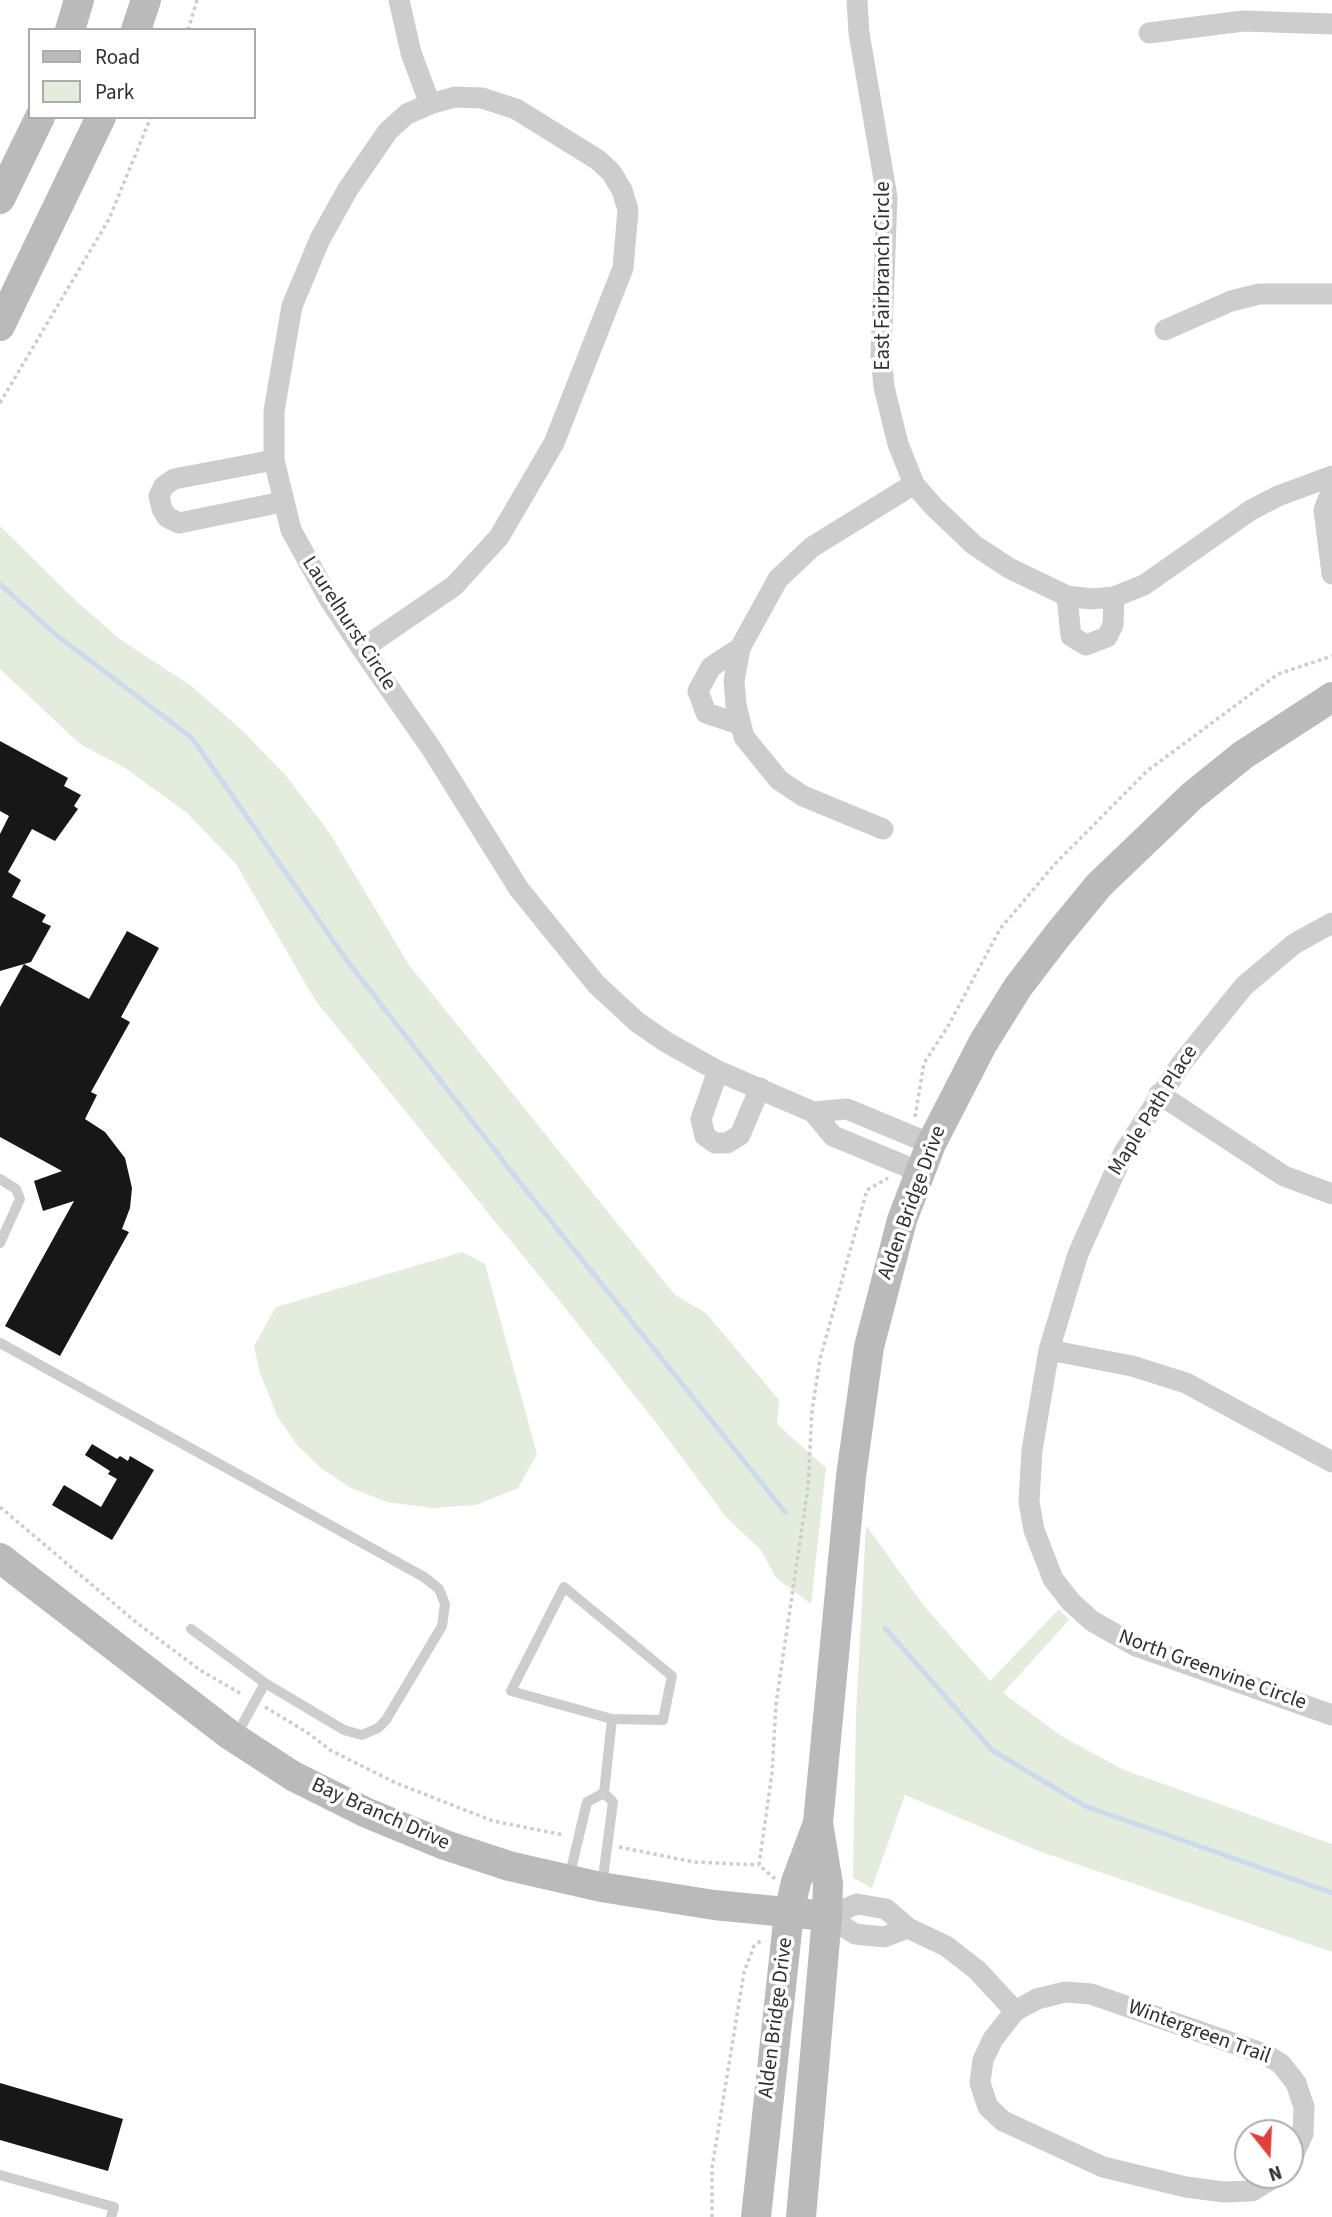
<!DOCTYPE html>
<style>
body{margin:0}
#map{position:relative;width:1332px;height:2217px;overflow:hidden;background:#fff;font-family:"Source Sans 3",sans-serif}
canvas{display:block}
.legend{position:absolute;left:28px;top:28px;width:228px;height:91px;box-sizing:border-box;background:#fff;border:2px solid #acacac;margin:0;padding:9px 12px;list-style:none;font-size:21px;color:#303030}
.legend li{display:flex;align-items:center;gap:14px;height:35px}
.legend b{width:35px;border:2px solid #acacac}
.north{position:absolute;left:1234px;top:2119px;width:70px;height:70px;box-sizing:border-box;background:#fff;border:2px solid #acacac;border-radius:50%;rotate:162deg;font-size:19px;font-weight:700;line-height:28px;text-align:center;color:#303030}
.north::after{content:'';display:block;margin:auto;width:24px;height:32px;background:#df4239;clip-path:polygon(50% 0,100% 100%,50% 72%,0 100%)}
</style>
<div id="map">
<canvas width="1332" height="2217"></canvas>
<ul class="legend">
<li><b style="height:9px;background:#bababa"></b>Road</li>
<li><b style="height:19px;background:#e4ecde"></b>Park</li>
</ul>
<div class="north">N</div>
</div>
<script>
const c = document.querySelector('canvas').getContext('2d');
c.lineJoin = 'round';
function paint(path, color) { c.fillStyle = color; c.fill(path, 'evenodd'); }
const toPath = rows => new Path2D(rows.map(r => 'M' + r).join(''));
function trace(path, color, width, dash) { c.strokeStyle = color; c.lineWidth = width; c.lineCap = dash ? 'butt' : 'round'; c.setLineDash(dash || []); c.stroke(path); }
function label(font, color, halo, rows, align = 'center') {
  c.font = font + ' "Source Sans 3",sans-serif'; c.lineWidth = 7; c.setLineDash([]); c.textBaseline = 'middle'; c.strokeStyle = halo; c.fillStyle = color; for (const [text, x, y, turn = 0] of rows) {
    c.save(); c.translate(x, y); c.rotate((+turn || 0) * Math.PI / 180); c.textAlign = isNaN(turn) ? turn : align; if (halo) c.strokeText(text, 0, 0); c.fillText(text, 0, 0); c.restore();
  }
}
paint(toPath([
 [0,526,76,601,121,640,190,685,242,730,287,777,329,832,409,965,675,1295,706,1313,779,1400,777,1424,826,1468,811,1604,776,1578,761,1550,726,1517,657,1424,558,1299,315,1000,236,864,187,813,125,768,80,744,0,669],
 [462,1252,485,1264,537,1454,518,1488,476,1505,432,1508,387,1502,351,1488,321,1468,297,1445,277,1416,260,1373,254,1346,276,1307],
 [866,1525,924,1606,990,1681,1059,1609,1069,1620,1003,1693,1063,1737,1124,1770,1332,1844,1332,1952,1036,1850,905,1795,872,1888,853,1878,856,1714]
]), '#e4ecde');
trace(toPath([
 [0,584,55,634,192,738,348,962,518,1180,785,1512],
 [885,1628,992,1750,1085,1806,1332,1893]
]), '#cbdbeb', 5);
paint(toPath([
 [0,741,68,778,64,786,81,795,74,806,78,809,55,841,32,829,8,872,21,880,12,897,46,915,42,922,51,926,31,962,0,971,0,834,9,816,0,811],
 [127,931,159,948,121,1017,130,1022,91,1092,97,1095,85,1119,105,1132,125,1158,132,1188,130,1208,122,1229,129,1232,60,1356,5,1326,74,1201,43,1211,34,1181,62,1171,0,1137,0,1007,24,964,89,999],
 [92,1444,117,1459,120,1456,128,1461,130,1456,154,1470,112,1540,52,1505,64,1485,101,1507,117,1479,108,1474,110,1471,85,1455],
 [0,2083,123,2119,108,2171,0,2140]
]), '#171717');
trace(toPath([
 [188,30,197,0],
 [0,403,109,219,151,117],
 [915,1117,924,1063,947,1028,1000,929,1054,865,1147,771,1278,674,1332,656],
 [0,1507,137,1623,200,1670,243,1695],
 [265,1707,308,1733,330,1750,396,1783,493,1821,564,1835],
 [619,1847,694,1862,759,1865],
 [775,1879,759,1865,772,1773,776,1704,808,1487,812,1411,820,1359,867,1190,888,1178],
 [712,2217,712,2168,744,1972,754,1946,762,1940]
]), '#cdcdcd', 3.5, [3.5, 3.5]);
trace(toPath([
 [0,1179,16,1189,20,1199,0,1243],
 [0,1343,424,1577,439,1589,445,1604,442,1626,386,1720,378,1728,362,1735,344,1730,265,1683,191,1629],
 [236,1736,265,1683],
 [604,1793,612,1719,511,1691,564,1587,672,1676,663,1720,612,1719],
 [569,1878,587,1802,604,1793,613,1802,602,1885],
 [0,2175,114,2207,111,2217]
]), '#cdcdcd', 10);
trace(toPath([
 [399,0,411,53,430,104],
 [857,0,859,33,887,197,881,355,884,387,898,444,914,484,933,506,974,545,1009,568,1067,596,1091,599,1114,597,1144,585,1251,510,1278,496,1332,476],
 [1149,33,1243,21,1332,24],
 [1165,330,1231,301,1259,294,1332,294],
 [274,460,174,479,164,486,159,496,162,509,167,517,179,523,282,502],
 [1332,490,1324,510,1332,574],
 [1067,596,1071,636,1086,645,1107,637,1113,625,1114,597],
 [362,649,454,586,499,537,554,443,623,268,628,210,622,190,611,172,598,160,516,109,482,98,455,97,430,104,407,114,388,131,348,189,320,239,292,306,274,411,274,460,291,530,328,597,362,649,431,748,519,889,596,984,637,1022,666,1042,718,1071,813,1112,833,1136,920,1172],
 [739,724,706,713,698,691,711,667,740,648],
 [883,829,803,796,779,780,744,737,736,705,734,681,740,648,778,579,812,547,914,484],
 [1332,923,1294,944,1244,986,1181,1064,1123,1154,1078,1254,1049,1350,1032,1450,1029,1502,1034,1530,1053,1579,1071,1602,1092,1621,1136,1646,1332,1715],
 [718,1071,701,1119,705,1136,715,1143,727,1143,740,1135,760,1088],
 [1159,1094,1284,1176,1332,1194],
 [813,1112,847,1109,931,1144],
 [1049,1350,1132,1366,1186,1383,1332,1462],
 [827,1916,857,1904,886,1909,908,1928,946,1946,977,1970,1015,2011],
 [827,1916,855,1934,884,1937,908,1928],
 [1278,2175,1252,2191,1224,2192,1186,2187,1103,2167,1003,2121,988,2107,980,2083,983,2060,993,2039,1015,2011,1037,1999,1065,1992,1091,1994,1267,2055,1281,2064,1296,2083,1304,2107,1303,2134,1290,2162]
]), '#cdcdcd', 21);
trace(toPath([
 [70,30,79,0],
 [136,30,146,0],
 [0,199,40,117],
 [0,326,101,117],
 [0,1558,230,1735,293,1776,367,1813,445,1845,509,1866,601,1887,714,1905,827,1916],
 [756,2217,789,1913,796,1882,818,1823],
 [801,2217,827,1916,828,1884,818,1823,851,1476,869,1347,902,1220,931,1144,983,1043,1018,987,1057,936,1099,885,1192,796,1243,755,1332,697]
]), '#bababa', 30);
label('21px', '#303030', '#fff', [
 ["East Fairbranch Circle",884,276,-90],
 ["Laurelhurst Circle",348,624,57],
 ["Maple Path Place",1154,1111,-58],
 ["Alden Bridge Drive",913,1203,-70],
 ["North Greenvine Circle",1212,1671,20],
 ["Bay Branch Drive",380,1815,24],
 ["Alden Bridge Drive",777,2018,-83],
 ["Wintergreen Trail",1199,2033,20]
]);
</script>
